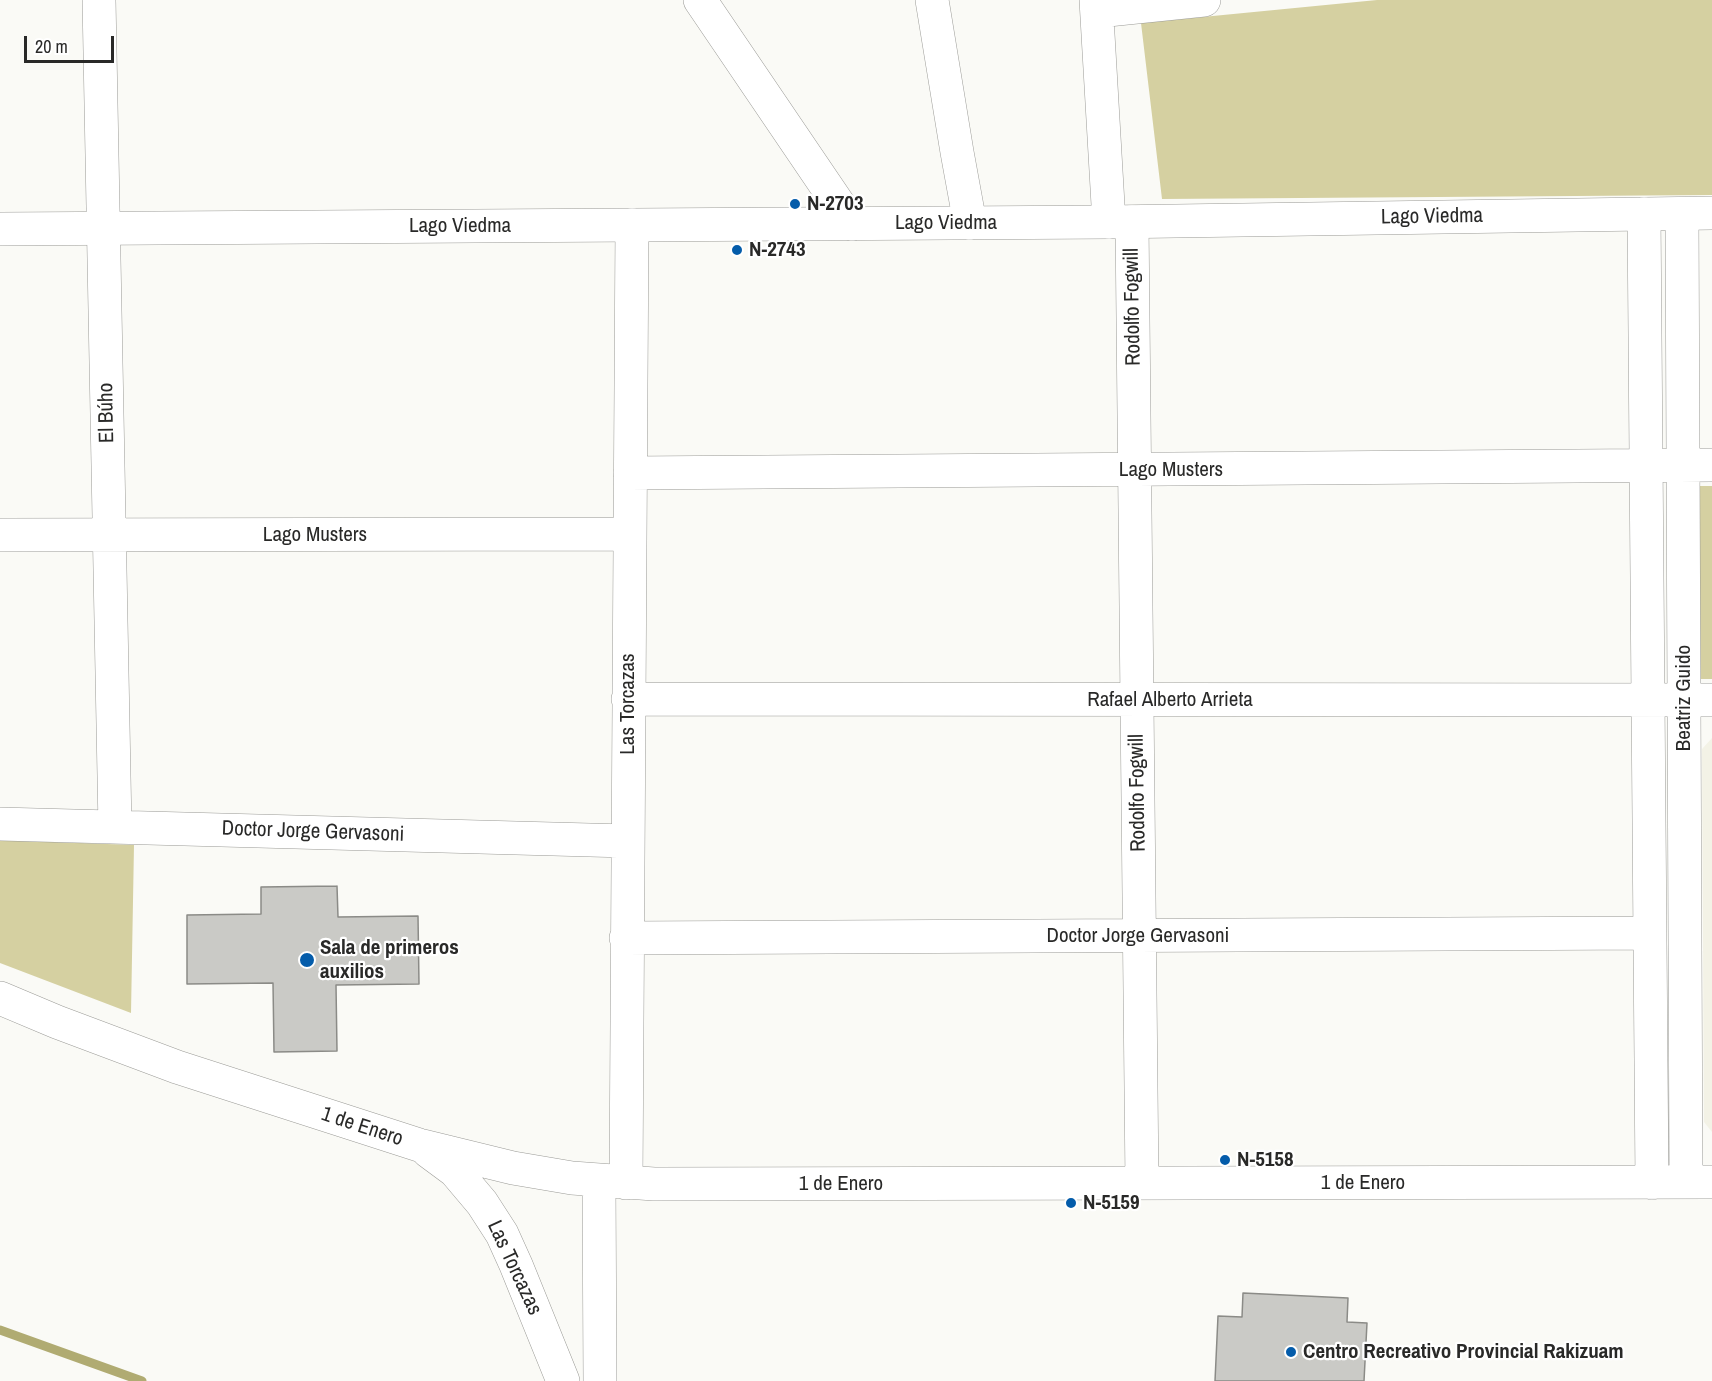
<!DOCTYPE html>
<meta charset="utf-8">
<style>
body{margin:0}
#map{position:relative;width:1712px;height:1381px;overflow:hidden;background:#fafaf6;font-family:"Archivo Narrow",sans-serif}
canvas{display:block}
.scale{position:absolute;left:24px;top:36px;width:90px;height:27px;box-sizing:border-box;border:3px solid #292928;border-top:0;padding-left:8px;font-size:18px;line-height:21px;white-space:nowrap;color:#292928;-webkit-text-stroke:4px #fff;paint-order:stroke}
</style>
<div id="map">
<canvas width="1712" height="1381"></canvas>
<div class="scale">20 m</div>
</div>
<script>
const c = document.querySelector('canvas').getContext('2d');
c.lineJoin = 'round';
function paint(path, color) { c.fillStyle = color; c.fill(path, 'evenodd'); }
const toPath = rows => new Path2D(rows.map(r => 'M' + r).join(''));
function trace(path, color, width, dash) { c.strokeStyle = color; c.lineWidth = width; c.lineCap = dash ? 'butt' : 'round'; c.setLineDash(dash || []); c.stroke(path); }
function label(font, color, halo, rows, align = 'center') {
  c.font = font + ' "Archivo Narrow",sans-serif'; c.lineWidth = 4.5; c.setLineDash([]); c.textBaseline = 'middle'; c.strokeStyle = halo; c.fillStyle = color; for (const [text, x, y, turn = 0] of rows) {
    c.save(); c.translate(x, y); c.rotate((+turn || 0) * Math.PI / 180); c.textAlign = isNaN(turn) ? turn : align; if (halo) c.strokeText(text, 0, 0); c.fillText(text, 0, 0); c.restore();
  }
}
paint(toPath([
 [1712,738,1712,1132,1704,1122,1702,749]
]), '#f3f2e6');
paint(toPath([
 [1377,0,1712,0,1712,195,1162,199,1141,23],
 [1691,486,1712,486,1712,679,1692,679],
 [0,840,134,845,131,1013,0,963]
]), '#d5d0a1');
trace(toPath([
 [0,1330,142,1381]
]), '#b0ab72', 9);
const building = toPath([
 [337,886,338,917,418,916,419,984,336,985,337,1051,274,1052,273,983,187,984,187,915,261,914,261,887,337,886],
 [1243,1293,1348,1298,1347,1322,1367,1323,1364,1381,1215,1381,1218,1316,1242,1317,1243,1293]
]);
paint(building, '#cacac6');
trace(building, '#8b8b87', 1.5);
const minor = toPath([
 [99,0,115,827],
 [700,0,852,224],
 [932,0,957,152,970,223],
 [1096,0,1109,222],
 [1098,11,1204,0],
 [1644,214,1652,1183],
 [1682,214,1686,1182],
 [1132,222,1142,1183],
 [630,473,1712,465],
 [0,535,630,534],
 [628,699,1712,700],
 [0,824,627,841],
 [626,938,1650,933],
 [0,998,57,1022,177,1067,419,1145,513,1168,572,1178,654,1184,1712,1182],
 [428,1151,455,1171,482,1203,502,1234,516,1265,563,1381],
 [599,1181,600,1381],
 [626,1183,632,225]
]);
const major = toPath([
 [0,229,1109,222,1712,213]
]);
trace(minor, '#9b9b97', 34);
trace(major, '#9b9b97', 34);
trace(minor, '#fff', 33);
trace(major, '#fff', 33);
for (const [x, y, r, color] of [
 [795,204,6,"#045caa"],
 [737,250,6,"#045caa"],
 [307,960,8,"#045caa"],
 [1225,1160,6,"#045caa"],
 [1071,1203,6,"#045caa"],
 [1291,1352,6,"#045caa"]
]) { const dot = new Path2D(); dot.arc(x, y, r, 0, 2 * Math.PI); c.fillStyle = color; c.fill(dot); trace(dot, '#fff', 2); }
label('bold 21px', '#292928', '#fff', [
 ["N-2703",807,204],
 ["N-2743",749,250],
 ["Sala de primeros",320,948],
 ["auxilios",320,972],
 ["N-5158",1237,1160],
 ["N-5159",1083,1203],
 ["Centro Recreativo Provincial Rakizuam",1303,1352]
], 'left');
label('21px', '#292928', '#fff', [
 ["Lago Viedma",1432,217,-1],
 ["Lago Viedma",946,223],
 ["Lago Viedma",460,226],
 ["Rodolfo Fogwill",1133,307,-91],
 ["El Búho",107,413,-91],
 ["Lago Musters",1171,470],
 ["Lago Musters",315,535],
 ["Beatriz Guido",1684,698,-90],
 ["Rafael Alberto Arrieta",1170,700],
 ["Las Torcazas",628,704,-90],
 ["Rodolfo Fogwill",1138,793,-91],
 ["Doctor Jorge Gervasoni",313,832,2],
 ["Doctor Jorge Gervasoni",1138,936],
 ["1 de Enero",362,1127,18],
 ["1 de Enero",1363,1183],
 ["1 de Enero",841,1184],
 ["Las Torcazas",514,1268,65]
]);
</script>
